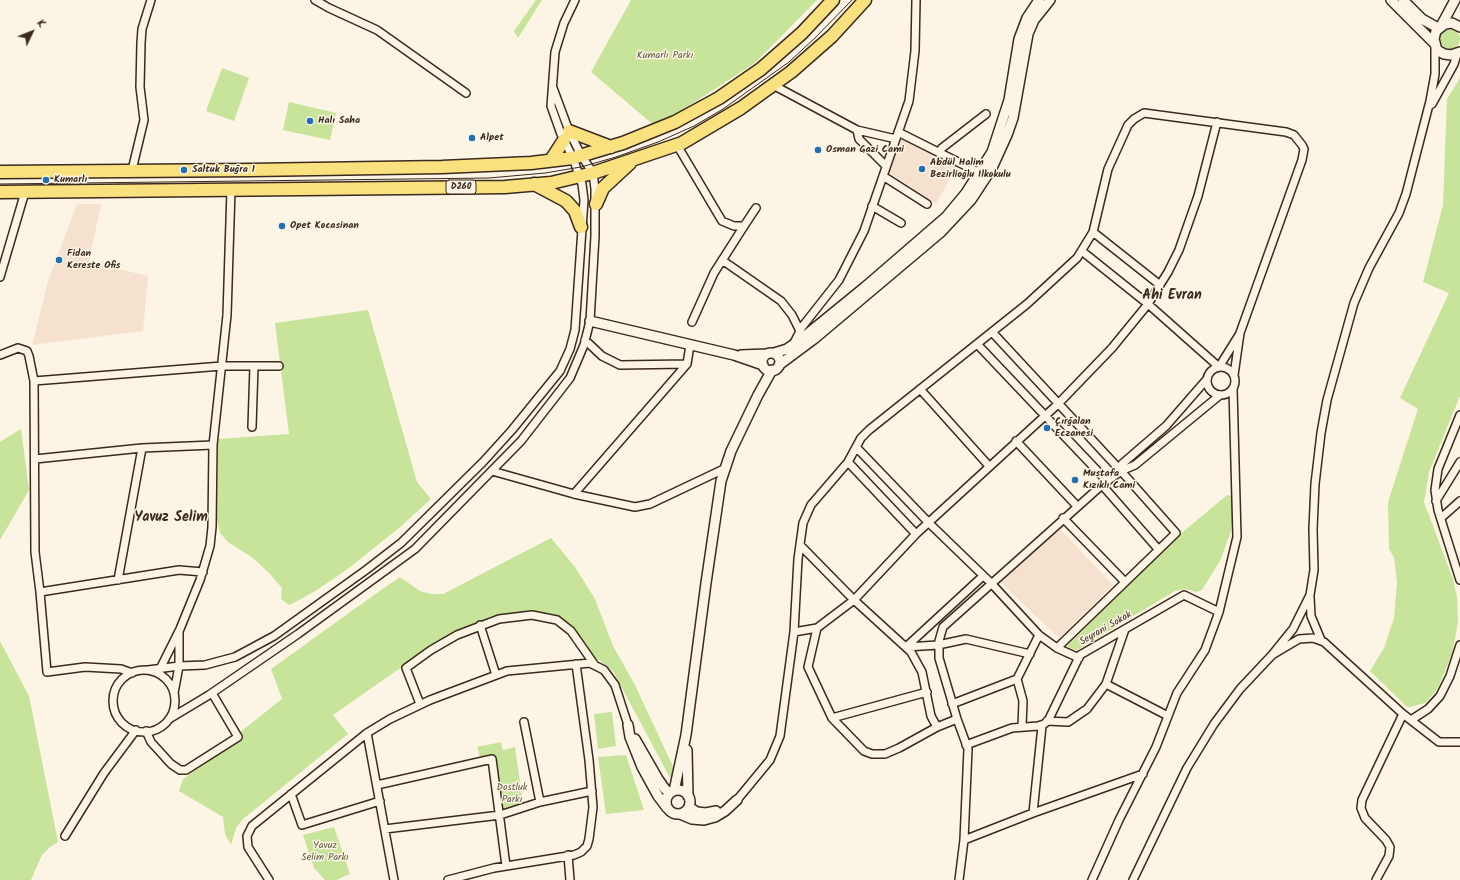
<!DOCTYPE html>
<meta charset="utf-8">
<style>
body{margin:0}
#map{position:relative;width:1460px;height:880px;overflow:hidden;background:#fcf5e5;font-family:Kalam,sans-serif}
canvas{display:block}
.north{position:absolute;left:12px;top:12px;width:40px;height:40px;-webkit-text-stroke:3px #fcf5e5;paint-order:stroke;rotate:47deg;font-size:11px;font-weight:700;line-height:16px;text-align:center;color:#3b2a1e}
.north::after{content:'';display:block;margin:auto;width:14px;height:18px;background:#3b2a1e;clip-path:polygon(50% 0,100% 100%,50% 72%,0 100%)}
</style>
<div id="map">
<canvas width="1460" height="880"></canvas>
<div class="north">K</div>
</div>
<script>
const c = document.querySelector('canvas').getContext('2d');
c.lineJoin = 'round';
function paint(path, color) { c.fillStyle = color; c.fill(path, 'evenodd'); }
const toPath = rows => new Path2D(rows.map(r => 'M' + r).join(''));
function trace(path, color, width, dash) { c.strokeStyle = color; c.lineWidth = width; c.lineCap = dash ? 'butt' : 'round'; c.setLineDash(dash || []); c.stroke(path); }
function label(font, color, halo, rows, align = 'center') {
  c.font = font + ' Kalam,sans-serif'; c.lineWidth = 3; c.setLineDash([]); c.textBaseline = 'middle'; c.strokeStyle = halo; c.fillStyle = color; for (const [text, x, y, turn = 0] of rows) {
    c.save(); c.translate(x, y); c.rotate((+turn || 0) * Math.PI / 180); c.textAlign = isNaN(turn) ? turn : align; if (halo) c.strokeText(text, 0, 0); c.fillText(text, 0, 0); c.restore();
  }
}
paint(toPath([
 [903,138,957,166,936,204,887,171],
 [77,204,101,204,89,262,148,276,143,331,32,345,48,281],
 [1060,529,1113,585,1059,638,1000,582]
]), '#f6e1cf');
paint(toPath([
 [536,0,542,0,518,38,514,31],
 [631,0,817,0,755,63,656,127,591,72],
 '1440 39a10 10 0 1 1 20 0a10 10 0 1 1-20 0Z',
 [222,68,249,78,234,121,206,111],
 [1460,78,1460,396,1429,472,1424,502,1453,579,1457,597,1458,622,1452,654,1438,688,1425,703,1410,707,1407,707,1370,671,1384,648,1394,618,1397,582,1394,557,1389,549,1388,502,1418,409,1400,398,1449,293,1423,282,1443,205,1447,99],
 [289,102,336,113,330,140,283,130],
 [368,310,417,482,431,499,399,528,349,568,317,590,290,605,288,604,281,599,282,588,269,573,253,558,228,542,220,533,217,520,218,439,289,434,275,323],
 [21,429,29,490,0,540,0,442],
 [1227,495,1231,496,1233,515,1231,531,1221,559,1202,590,1197,592,1185,589,1175,591,1077,650,1072,649,1067,646,1178,536],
 [551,538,575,567,595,599,613,646,635,685,675,771,670,778,613,671,599,660,581,654,579,639,567,627,527,612,518,612,491,616,465,628,409,662,333,715,348,734,243,819,236,828,231,845,225,834,223,817,179,791,183,779,236,742,239,733,282,699,271,669,374,595,400,577,420,591,431,594,443,594],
 [0,641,29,696,58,842,50,847,42,855,31,880,0,880],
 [612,712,616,746,598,749,594,714],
 [501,742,503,750,515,747,524,811,505,817,496,758,425,776,424,771,480,757,477,747],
 [626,755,644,810,606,814,598,757],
 [334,827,350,874,336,880,325,880,314,868,303,835]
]), '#c8e39a');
const street = toPath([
 [315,0,329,8,377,30,466,93],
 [773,85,857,130,859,139,886,166],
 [1432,104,1454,64,1457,54],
 [857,130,896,139],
 [898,132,980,173],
 [677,145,722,221,734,226,744,226,756,208],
 [939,152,942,148,986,114],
 [132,170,144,120,140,87,141,43,142,29,151,0],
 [883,176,927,204],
 [872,206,901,223],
 [1093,232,1160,285],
 [1083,252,1148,304,1219,367,1239,335],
 [722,260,781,301,792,315,800,331],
 [0,277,25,192],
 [692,322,714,273,744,226],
 [992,332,1121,471,1176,533,1057,648],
 [585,340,602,356,620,365,687,364],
 [977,344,1107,481],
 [793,345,802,327,839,280,864,231,909,101,915,51,916,0],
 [0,355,18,348,27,351,29,356,34,381,35,552,40,592],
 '1207 381a14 14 0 1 1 28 0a14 14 0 1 1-28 0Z',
 [34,381,222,366,279,366],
 [920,389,989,466],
 [1460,415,1438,469,1435,490,1438,510,1460,580],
 [252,427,254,366],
 [1016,441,1077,506],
 [856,447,929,523,991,583,1039,635,1057,648,1079,658],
 [35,459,142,448,213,445],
 [848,462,916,534],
 [492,471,574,494,635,507,650,504,726,468],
 [1121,471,1122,464,1166,426,1207,379],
 [1102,485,1158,549],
 [574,494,687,364,690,345],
 [1436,501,1460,462],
 [1063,518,1125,582],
 [1441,518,1460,501],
 [800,545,854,600,911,652,922,672,931,716,937,727,957,719],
 [118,580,142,448],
 [1310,597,1311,616,1321,640],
 [480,625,496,675],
 [817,628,808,667,832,718,864,751,872,754,885,754,899,748,937,727],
 [794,632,817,628,854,600,916,534,1058,404,1112,348,1148,304,1168,272,1179,250,1198,196,1217,122],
 [906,647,938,645,966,639,1030,654],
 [906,647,983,576],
 [1272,655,1293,629,1310,595,1314,570,1313,529,1315,484,1321,433,1327,400,1354,303,1369,268,1399,213,1406,194,1430,101,1435,74,1435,46],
 [148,670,179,666,205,665,235,657,274,636,366,570,401,543,483,462,512,430,560,371,570,349,575,330,584,200,582,184,573,158,561,134,551,106,555,52,564,23,575,0],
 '113 701a31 31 0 1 1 62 0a31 31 0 1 1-62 0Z',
 [159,671,180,629,200,580,210,546,212,527,213,445,227,315,231,190],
 [132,673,121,669,85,667,47,672,40,592,179,570,203,572],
 [1017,679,1023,701,1022,726],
 [1106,684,1168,716],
 [174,693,179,666,179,632],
 [420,704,406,668,431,650,457,635,499,619,532,615,557,620,571,631,594,664],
 [952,704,1017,679,1039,635],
 [832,718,927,692],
 [169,719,209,695,298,634,415,549,521,441,570,378,584,345,590,321,595,236,595,189,593,173,581,155,569,131,553,88],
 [1411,720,1428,709,1440,696,1450,676,1460,645],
 [1047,721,1068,722,1087,709,1106,684,1125,629],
 [524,722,540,802],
 [146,731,151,742,171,764,180,770,186,770,238,737,212,693],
 [367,733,394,880],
 [966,745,1012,728,1038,726,1044,724,1048,721,1080,655,1184,595,1219,612],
 [377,785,492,759,506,866],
 [291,794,302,825,380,801],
 [737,800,770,760,780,736,794,632,798,559,803,523,811,505,848,462,861,438,869,430,1027,304,1077,258,1093,232,1108,169,1128,125,1134,119,1144,113,1286,132,1294,135,1302,145,1304,149,1302,160,1240,333,1234,375],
 [1033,813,1042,726],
 [385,829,500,815,540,802,592,791],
 [65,836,104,773,136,730],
 [964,840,1033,813,1143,774],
 [568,855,570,880],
 [269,880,248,847,247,836,252,826,367,733,390,719,430,700,507,671,590,663,604,670,615,685,628,725],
 [448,880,494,868,574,855,581,852,587,846,589,839,593,807,589,760,576,664],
 [959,880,964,840,968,749,957,719,939,658,939,641,943,627,1102,485,1121,471,1135,465,1220,395],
 [1092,880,1119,820,1156,747,1177,693,1205,650,1219,612,1237,537,1233,389],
 [1133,880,1187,768,1214,724,1240,689,1272,655,1299,639,1313,638,1324,642,1403,714,1439,742,1460,742],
 [1376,880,1389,856,1390,847,1386,840,1365,818,1361,808,1362,800,1403,714]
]);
const secondary = toPath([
 [1391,0,1434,43],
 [1403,0,1422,19,1438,28],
 [1441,26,1455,0],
 [1460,27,1452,23,1445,24,1436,31,1434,39,1437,50,1444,54,1451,55,1460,52],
 [590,321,734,355,763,365],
 [774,353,787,349,800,340,865,287,946,217,966,193,992,152,1009,100,1019,39,1027,18,1039,0],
 '762 362a9 9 0 1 1 18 0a9 9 0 1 1-18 0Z',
 [741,355,766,354],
 [779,365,814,339,941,232,971,200,992,168,1007,135,1013,118,1028,34,1034,20,1050,0],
 [628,725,630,737,642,767,658,796,667,808],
 [635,739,658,779,665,789,670,793],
 [687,750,688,796],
 '666 802a12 12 0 1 1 24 0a12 12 0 1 1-24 0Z',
 [674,791,686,735,706,583,721,481,731,451,758,395,772,370],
 [689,807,697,812,706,813,716,811],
 [680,814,692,819,704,820,715,817,725,811,737,800]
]);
const highway = toPath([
 [569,131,611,147],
 [551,160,564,140],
 [0,172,251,170,442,167,531,163,573,158,623,143,675,122,719,98,761,69,802,33,833,0],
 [534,184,566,201,575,211,581,227],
 [0,192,505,187,551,183,593,173,682,143,741,108,791,72,832,36,865,0],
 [596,204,603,188,630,163]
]);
trace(street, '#3b2a1e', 10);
trace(secondary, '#3b2a1e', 12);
trace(highway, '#3b2a1e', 15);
trace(street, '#fcf5e5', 7);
trace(secondary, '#fcf5e5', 9);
trace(highway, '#fae180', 12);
trace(toPath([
 [0,184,489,178,545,173,581,167,616,157,658,142,694,126,723,109,789,62,816,37,852,0]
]), '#3b2a1e', 1);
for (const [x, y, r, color] of [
 [310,121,4,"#1f6fb2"],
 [472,138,4,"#1f6fb2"],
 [818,150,4,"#1f6fb2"],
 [922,169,4,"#1f6fb2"],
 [184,170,4,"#1f6fb2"],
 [46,180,4,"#1f6fb2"],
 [282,226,4,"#1f6fb2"],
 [59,260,4,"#1f6fb2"],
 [1047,428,4,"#1f6fb2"],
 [1075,480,4,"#1f6fb2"]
]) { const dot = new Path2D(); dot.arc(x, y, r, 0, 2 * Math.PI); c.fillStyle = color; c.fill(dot); trace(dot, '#fcf5e5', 1.5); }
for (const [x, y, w] of [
 [461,187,30]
]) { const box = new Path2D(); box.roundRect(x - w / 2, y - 7, w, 14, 3); c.fillStyle = '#fcf5e5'; c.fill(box); trace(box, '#3b2a1e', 1); }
label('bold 9px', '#3b2a1e', null, [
 ["D260",461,187]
]);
label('10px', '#5e583d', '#fcf5e5', [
 ["Kumarlı Parkı",665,56],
 ["Dostluk",512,788],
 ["Parkı",512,800],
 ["Yavuz",325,846],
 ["Selim Parkı",325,858]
]);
label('bold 10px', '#3b2a1e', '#fcf5e5', [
 ["Halı Saha",318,121],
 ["Alpet",480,138],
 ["Osman Gazi Cami",826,150],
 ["Abdül Halim",930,163],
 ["Bezirlioğlu Ilkokulu",930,175],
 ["Saltuk Buğra 1",192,170],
 ["Kumarlı",54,180],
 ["Opet Kocasinan",290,226],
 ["Fidan",67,254],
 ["Kereste Ofis",67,266],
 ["Çırğalan",1055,422],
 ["Eczanesi",1055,434],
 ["Mustafa",1083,474],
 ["Kızıklı Cami",1083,486]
], 'left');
label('10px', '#3b2a1e', '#fcf5e5', [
 ["Seyrani Sokak",1106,629,-30]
]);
label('bold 14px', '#3b2a1e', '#fcf5e5', [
 ["Ahi Evran",1172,297],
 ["Yavuz Selim",171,519]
]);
</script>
